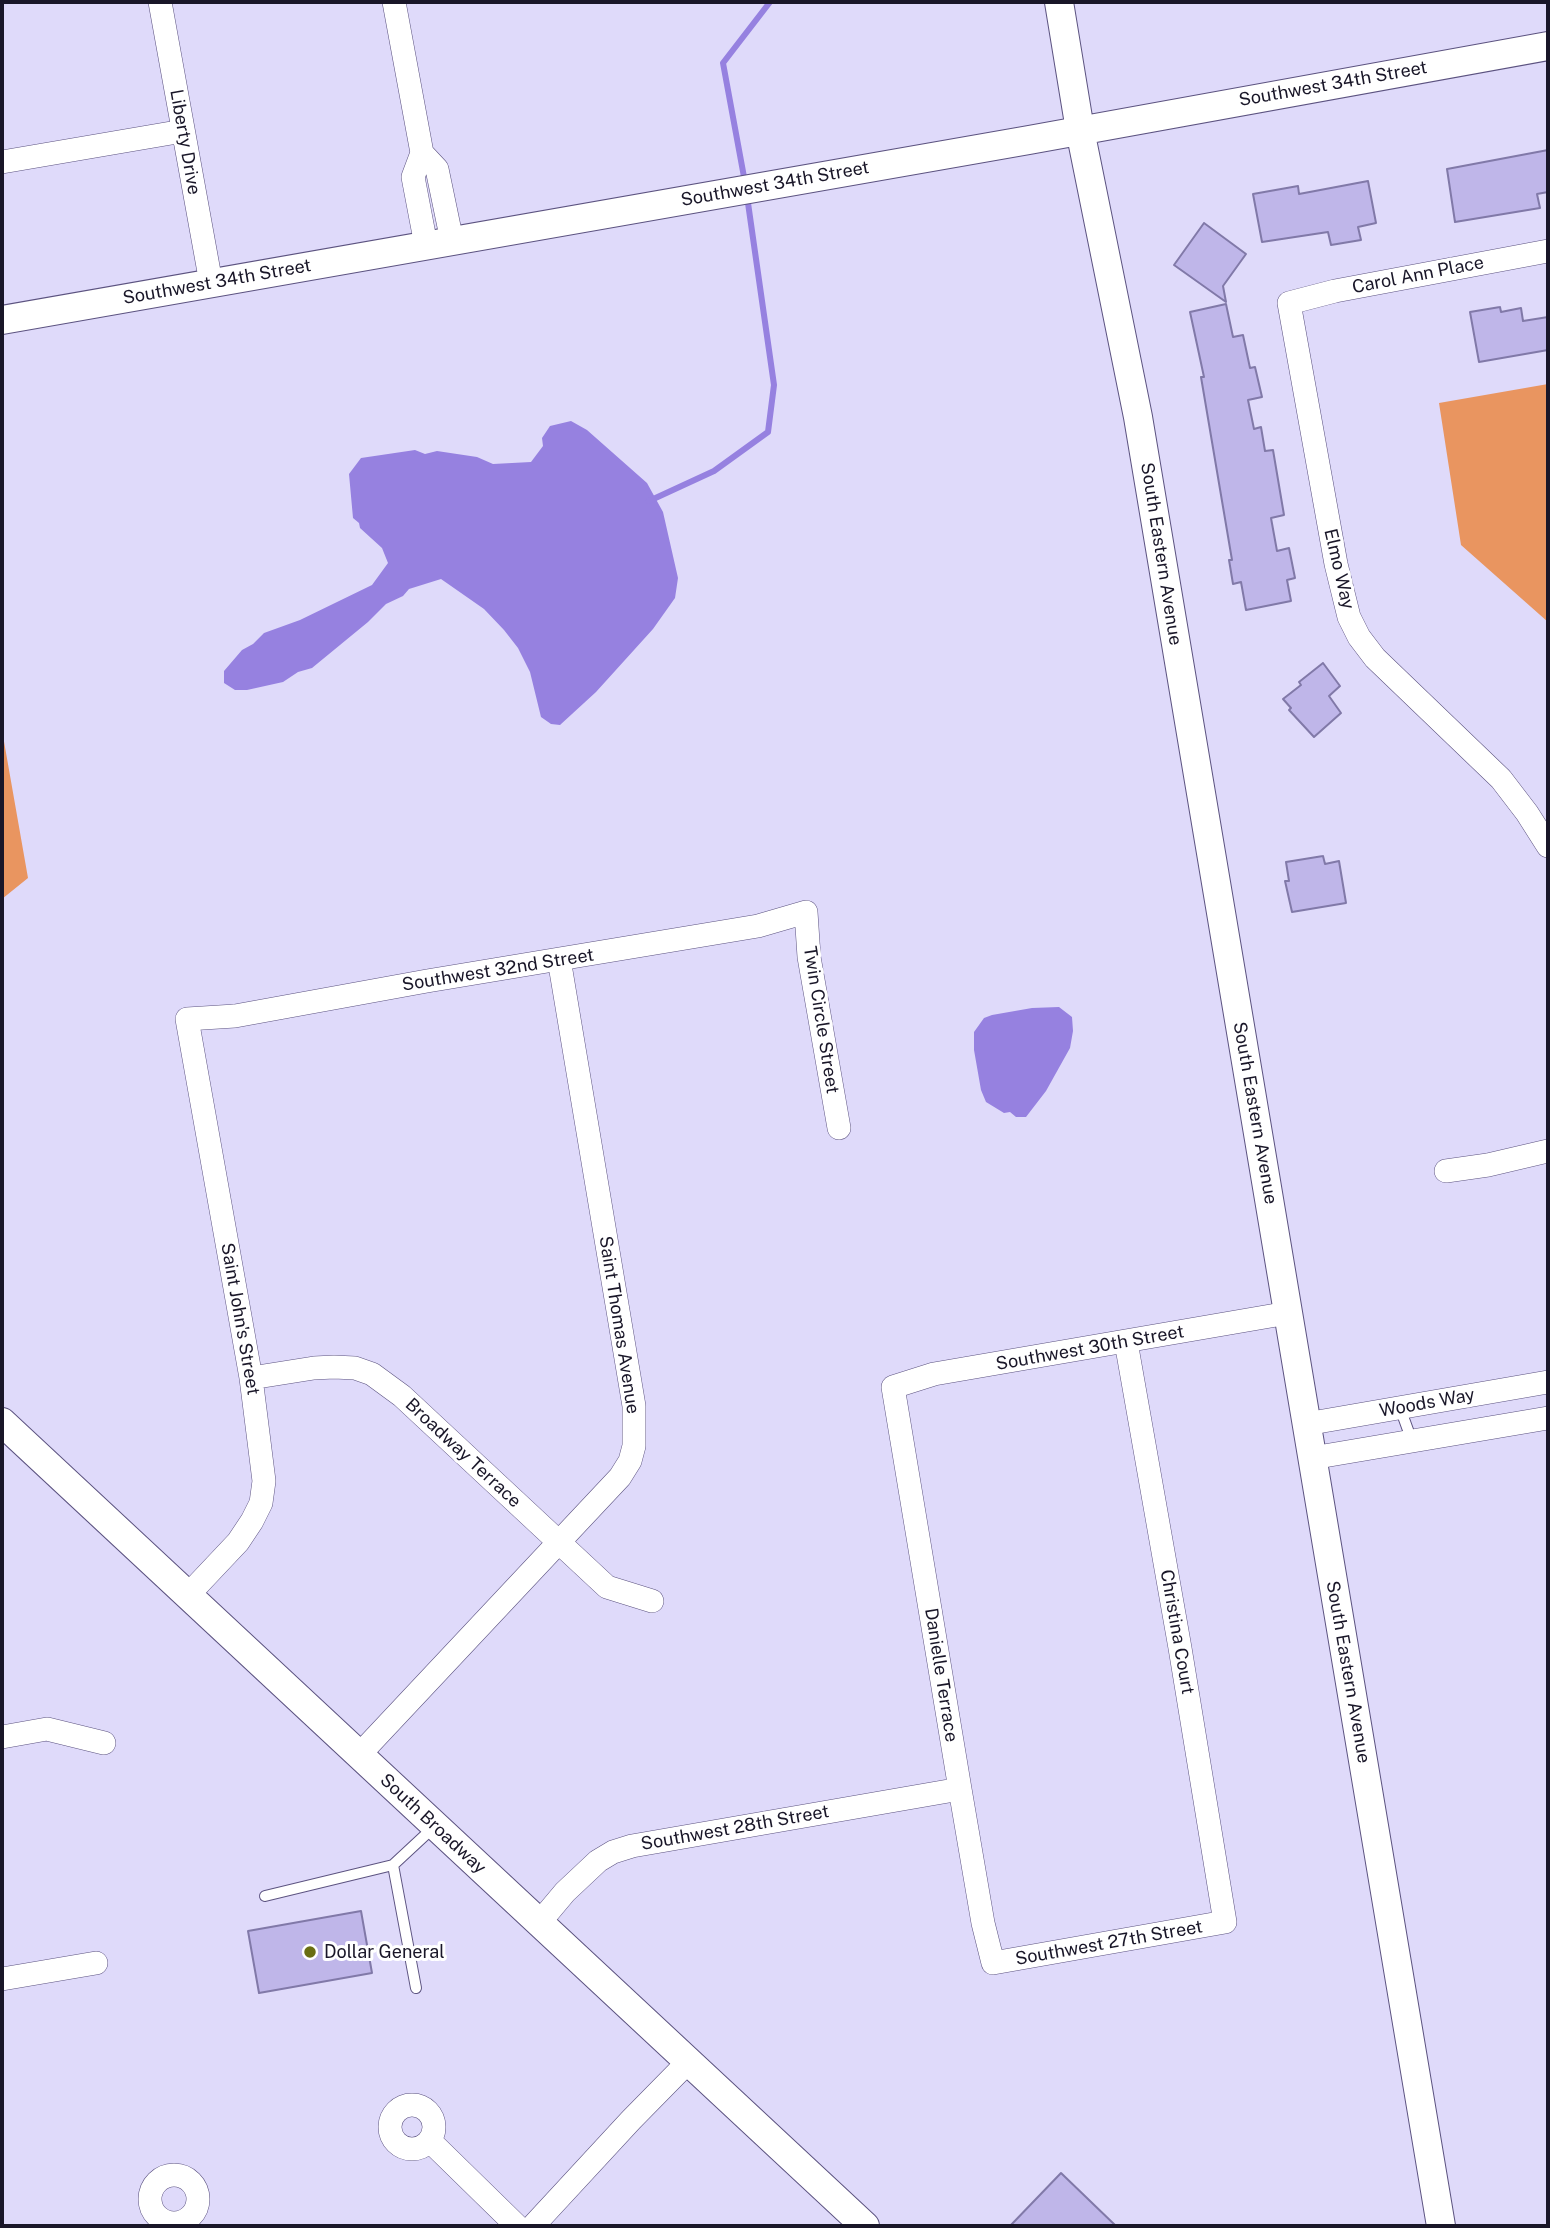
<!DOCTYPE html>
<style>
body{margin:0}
#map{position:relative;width:1550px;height:2228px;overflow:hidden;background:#dfdafa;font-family:"Public Sans",sans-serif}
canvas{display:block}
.frame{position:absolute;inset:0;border:4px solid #191628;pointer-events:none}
</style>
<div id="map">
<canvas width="1550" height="2228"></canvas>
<div class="frame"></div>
</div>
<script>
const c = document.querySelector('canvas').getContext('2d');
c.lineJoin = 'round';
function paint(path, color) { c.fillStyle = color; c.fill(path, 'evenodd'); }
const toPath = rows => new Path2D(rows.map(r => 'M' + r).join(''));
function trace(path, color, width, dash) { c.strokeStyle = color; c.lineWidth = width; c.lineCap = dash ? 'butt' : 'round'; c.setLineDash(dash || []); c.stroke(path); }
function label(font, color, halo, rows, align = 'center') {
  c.font = font + ' "Public Sans",sans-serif'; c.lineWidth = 6; c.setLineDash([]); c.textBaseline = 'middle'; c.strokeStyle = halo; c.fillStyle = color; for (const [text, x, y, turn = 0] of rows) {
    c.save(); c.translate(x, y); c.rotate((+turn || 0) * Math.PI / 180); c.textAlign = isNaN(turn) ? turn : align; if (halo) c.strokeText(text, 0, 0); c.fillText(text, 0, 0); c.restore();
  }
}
paint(toPath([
 [1548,384,1548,622,1461,545,1439,403],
 [2,730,28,878,2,899]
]), '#e99560');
paint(toPath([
 [571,421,587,430,647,483,663,512,678,578,675,598,653,629,596,692,560,725,551,724,541,717,530,672,518,648,504,630,484,609,441,579,409,589,403,596,386,604,368,622,312,668,298,672,283,682,247,690,235,690,224,683,224,671,242,650,253,644,264,633,300,620,372,585,388,563,382,548,360,528,359,523,353,518,349,474,361,458,415,450,425,454,437,451,477,457,493,464,531,462,543,446,542,438,550,426],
 [1059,1007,1072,1017,1073,1031,1070,1048,1046,1091,1026,1117,1016,1117,1010,1112,1004,1113,986,1102,981,1090,974,1050,974,1032,984,1018,992,1015,1032,1008]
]), '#9681e0');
trace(toPath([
 [744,177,723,63,770,2],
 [649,501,714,471,768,432,774,385,748,203]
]), '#9681e0', 6);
const building = toPath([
 [1548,150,1548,192,1537,194,1540,208,1455,222,1447,169,1548,150],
 [1368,181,1376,223,1358,227,1361,240,1331,245,1328,232,1262,242,1253,194,1298,186,1299,194,1368,181],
 [1204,223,1246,254,1223,286,1226,302,1174,265,1204,223],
 [1226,304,1233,337,1243,335,1250,368,1255,367,1262,397,1248,400,1254,429,1261,427,1265,451,1273,450,1284,515,1271,518,1277,551,1289,548,1295,578,1287,580,1291,601,1246,610,1241,582,1233,584,1229,560,1232,560,1201,377,1204,377,1190,312,1226,304],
 [1500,307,1501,312,1521,308,1523,321,1548,317,1548,350,1479,362,1470,312,1500,307],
 [1323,663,1340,686,1329,696,1341,713,1314,737,1289,710,1291,708,1283,699,1301,685,1299,682,1323,663],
 [1323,856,1325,864,1339,861,1346,903,1292,912,1285,881,1289,881,1286,862,1323,856],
 [361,1911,372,1973,259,1993,248,1931,361,1911],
 [1061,2173,1116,2226,1010,2226,1061,2173]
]);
paint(building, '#bfb6e9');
trace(building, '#8179a8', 2);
const service = toPath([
 [1400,1408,1412,1441],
 [393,1865,416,1988],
 [265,1896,393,1865,435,1826]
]);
const minor = toPath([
 [160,2,211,283],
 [394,2,422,153,413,177,426,245],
 [422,153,437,169,452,241],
 [2,162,183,131],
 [1548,251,1335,291,1289,303,1336,564,1349,617,1359,637,1375,658,1501,779,1527,813,1548,846],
 [1446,1171,1488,1165,1548,1151],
 [1126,1342,1180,1648,1225,1922,993,1963,983,1923,960,1789,893,1387,934,1374,1288,1313],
 [251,1378,314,1368,334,1367,355,1368,372,1374,402,1396,607,1587,652,1601],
 [1306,1424,1548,1382],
 [1312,1458,1548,1418],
 [188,1595,238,1542,252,1521,261,1503,264,1481,251,1378,187,1019,235,1016,427,981,758,926,806,912,809,957,839,1128],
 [2,1737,47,1729,104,1743],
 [359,1755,620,1477,630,1461,634,1446,634,1406,559,959],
 [539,1923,565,1892,598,1861,613,1852,632,1846,960,1789],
 [2,1979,96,1963],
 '390 2127a22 22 0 1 1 44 0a22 22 0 1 1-44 0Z',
 [430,2141,517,2226],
 '150 2199a24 24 0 1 1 48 0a24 24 0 1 1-48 0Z',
 [533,2226,631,2120,689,2061]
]);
const tertiary = toPath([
 [1059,2,1080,130,1138,417,1441,2226],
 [2,320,1029,140,1548,46],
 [2,1422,865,2226]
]);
trace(service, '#5c5380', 12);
trace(minor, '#5c5380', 24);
trace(tertiary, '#5c5380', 30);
trace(service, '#fff', 10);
trace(minor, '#fff', 23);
trace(tertiary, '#fff', 28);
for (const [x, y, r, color] of [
 [310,1952,7,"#6a6e12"]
]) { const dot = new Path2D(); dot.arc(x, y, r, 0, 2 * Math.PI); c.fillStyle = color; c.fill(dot); trace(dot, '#fff', 2.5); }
label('18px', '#191628', '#fff', [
 ["Southwest 34th Street",1333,84,-10],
 ["Liberty Drive",185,142,80],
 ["Southwest 34th Street",775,184,-10],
 ["Carol Ann Place",1418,275,-11],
 ["Southwest 34th Street",217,282,-10],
 ["South Eastern Avenue",1161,554,81],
 ["Elmo Way",1339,569,77],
 ["Southwest 32nd Street",498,970,-9],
 ["Twin Circle Street",821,1020,81],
 ["South Eastern Avenue",1255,1113,80],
 ["Saint John's Street",240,1319,80],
 ["Saint Thomas Avenue",619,1325,81],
 ["Southwest 30th Street",1090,1348,-10],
 ["Woods Way",1427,1403,-10],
 ["Broadway Terrace",463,1453,43],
 ["Christina Court",1177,1632,80],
 ["South Eastern Avenue",1348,1672,80],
 ["Danielle Terrace",941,1675,81],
 ["South Broadway",433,1824,43],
 ["Southwest 28th Street",735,1828,-10],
 ["Southwest 27th Street",1109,1943,-10]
]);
label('18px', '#191628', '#fff', [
 ["Dollar General",324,1952]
], 'left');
</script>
